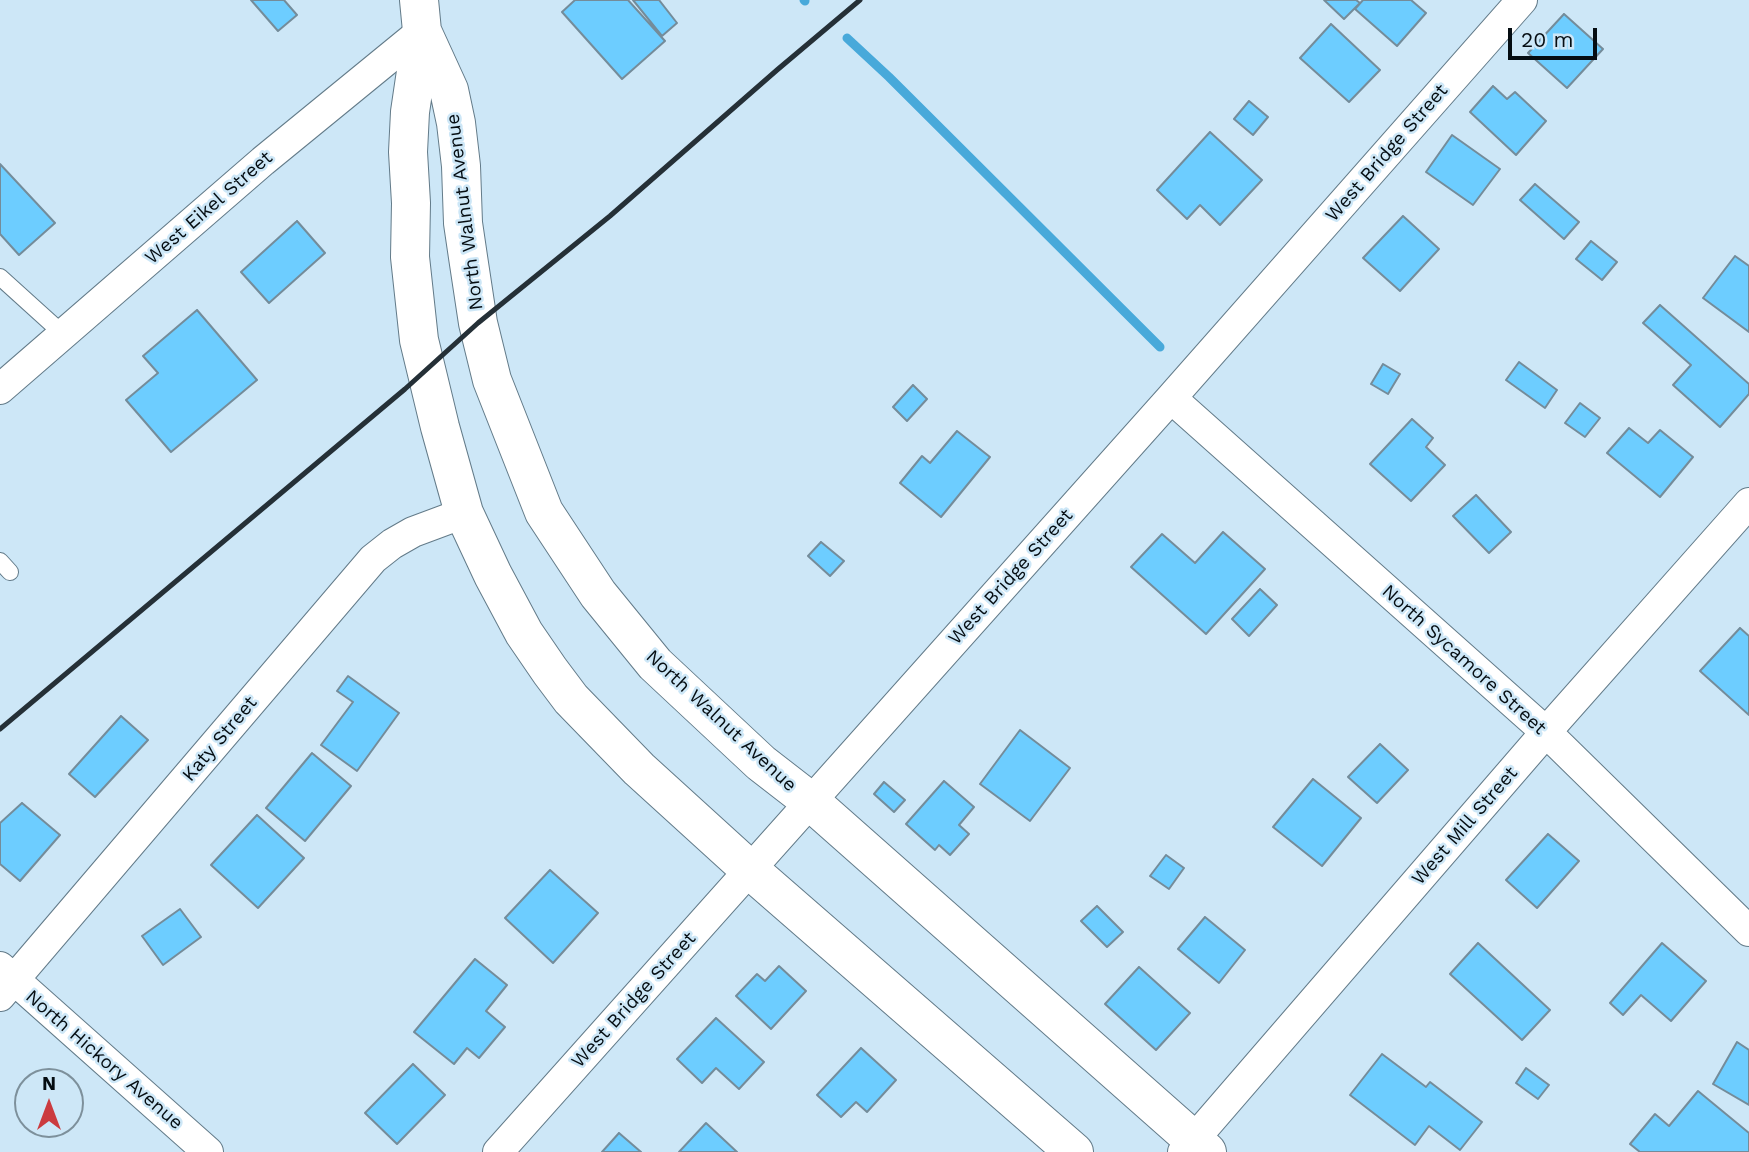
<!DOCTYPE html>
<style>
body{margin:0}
#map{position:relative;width:1749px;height:1152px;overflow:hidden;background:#cde7f7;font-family:"Work Sans",sans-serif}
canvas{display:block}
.north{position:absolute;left:14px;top:1068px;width:70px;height:70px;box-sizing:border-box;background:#cde7f7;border:2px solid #7d909b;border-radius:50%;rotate:0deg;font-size:19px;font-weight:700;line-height:28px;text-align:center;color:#050d12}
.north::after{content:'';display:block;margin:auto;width:24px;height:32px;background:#cb3b3f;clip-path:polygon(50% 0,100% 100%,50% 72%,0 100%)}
.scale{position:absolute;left:1508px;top:28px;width:89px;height:32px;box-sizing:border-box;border:4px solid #050d12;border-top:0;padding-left:9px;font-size:21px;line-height:24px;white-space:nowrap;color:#050d12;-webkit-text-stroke:5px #cde7f7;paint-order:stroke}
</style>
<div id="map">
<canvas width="1749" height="1152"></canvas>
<div class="north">N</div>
<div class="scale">20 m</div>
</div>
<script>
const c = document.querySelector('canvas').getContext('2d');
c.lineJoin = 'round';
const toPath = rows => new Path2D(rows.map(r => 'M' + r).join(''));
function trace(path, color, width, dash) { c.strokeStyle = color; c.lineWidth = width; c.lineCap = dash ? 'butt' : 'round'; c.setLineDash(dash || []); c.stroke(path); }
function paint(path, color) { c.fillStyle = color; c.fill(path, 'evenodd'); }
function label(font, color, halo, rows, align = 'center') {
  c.font = font + ' "Work Sans",sans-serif'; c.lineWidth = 5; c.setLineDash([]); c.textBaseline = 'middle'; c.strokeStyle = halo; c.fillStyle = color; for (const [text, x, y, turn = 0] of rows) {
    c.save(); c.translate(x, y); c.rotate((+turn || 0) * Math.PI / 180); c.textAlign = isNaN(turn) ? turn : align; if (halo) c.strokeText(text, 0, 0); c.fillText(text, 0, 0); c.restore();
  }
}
trace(toPath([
 [804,0,805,1],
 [847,38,889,77,1160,347]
]), '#48a9da', 9);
const building = toPath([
 [251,0,284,0,297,15,278,31,251,0],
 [575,0,628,0,665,41,622,79,562,12,575,0],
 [633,0,659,0,677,23,662,36,633,0],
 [1324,0,1356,0,1360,3,1344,19,1324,0],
 [1363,0,1411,0,1426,13,1397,46,1355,9,1363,0],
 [1564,14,1603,49,1567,88,1528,53,1564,14],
 [1331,24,1380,70,1349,102,1300,58,1331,24],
 [1493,86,1507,99,1515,92,1546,121,1516,155,1470,112,1493,86],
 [1249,101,1268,117,1253,135,1234,119,1249,101],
 [1210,132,1262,180,1220,225,1200,205,1187,219,1157,190,1210,132],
 [1452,135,1500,169,1473,205,1426,172,1452,135],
 [0,164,55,223,19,255,0,234,0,164],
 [1535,184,1579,222,1564,239,1520,200,1535,184],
 [1403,216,1439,249,1400,291,1363,258,1403,216],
 [297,221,325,253,269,303,241,272,297,221],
 [1591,241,1617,262,1602,280,1576,259,1591,241],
 [1735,256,1749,266,1749,332,1703,298,1735,256],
 [1660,305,1749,384,1749,394,1720,427,1673,385,1691,365,1643,323,1660,305],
 [197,310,257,380,171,452,126,400,158,373,143,356,197,310],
 [1519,362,1557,390,1545,408,1506,380,1519,362],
 [1383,364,1400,374,1388,394,1371,384,1383,364],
 [913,385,927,399,907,421,893,407,913,385],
 [1580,403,1600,418,1585,437,1565,423,1580,403],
 [1412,419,1433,438,1426,447,1445,465,1411,501,1370,464,1412,419],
 [1629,428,1648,443,1660,430,1693,457,1660,497,1607,453,1629,428],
 [957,431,990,457,941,517,900,483,922,456,930,463,957,431],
 [1476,495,1511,532,1489,553,1453,516,1476,495],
 [1223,532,1265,569,1206,634,1131,567,1162,534,1195,563,1223,532],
 [821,542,844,561,830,576,808,556,821,542],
 [1260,589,1277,605,1249,636,1232,619,1260,589],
 [1740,628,1749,636,1749,715,1700,671,1740,628],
 [348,676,399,713,357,771,321,745,353,702,337,691,348,676],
 [121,716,148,740,95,797,69,774,121,716],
 [1020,730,1070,768,1030,821,980,784,1020,730],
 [1380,744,1408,770,1377,803,1348,777,1380,744],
 [312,753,351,786,305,841,266,808,312,753],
 [1313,779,1361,818,1322,866,1273,827,1313,779],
 [944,781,974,807,959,825,969,834,950,855,939,845,935,850,906,824,944,781],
 [884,782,905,800,894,812,874,794,884,782],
 [22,803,60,835,20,881,0,864,0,823,22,803],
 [257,815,304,858,258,908,211,865,257,815],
 [1548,834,1579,861,1537,908,1506,880,1548,834],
 [1166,855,1184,868,1169,889,1150,876,1166,855],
 [550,870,598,913,553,963,505,918,550,870],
 [1097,906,1123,932,1107,947,1081,921,1097,906],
 [180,909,201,937,163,965,142,936,180,909],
 [1205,917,1245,950,1219,983,1178,949,1205,917],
 [1478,943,1550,1010,1522,1040,1450,974,1478,943],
 [1662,943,1706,981,1671,1021,1641,995,1623,1015,1610,1003,1662,943],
 [475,959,507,985,486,1011,505,1027,479,1058,467,1048,454,1064,414,1032,475,959],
 [779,966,806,991,771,1029,736,996,757,974,765,981,779,966],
 [1139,967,1190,1013,1156,1050,1105,1004,1139,967],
 [716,1018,764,1062,739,1089,716,1068,702,1083,677,1059,716,1018],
 [1737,1042,1749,1050,1749,1105,1713,1084,1737,1042],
 [861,1048,896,1080,867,1112,856,1102,841,1117,817,1095,861,1048],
 [1382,1054,1426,1087,1430,1082,1482,1122,1460,1150,1429,1126,1415,1145,1350,1095,1382,1054],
 [413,1064,445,1095,397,1144,365,1113,413,1064],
 [1526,1068,1549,1085,1538,1099,1516,1083,1526,1068],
 [1698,1091,1749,1133,1749,1152,1640,1152,1630,1144,1655,1114,1669,1126,1698,1091],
 [706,1123,737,1152,679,1152,706,1123],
 [619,1133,641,1152,602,1152,619,1133]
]);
paint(building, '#6dcdff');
trace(building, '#748c9a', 2);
const service = toPath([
 [0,277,63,334],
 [0,561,10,572]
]);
const minor = toPath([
 [0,389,263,161,422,31],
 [1171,398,1546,732,1749,931],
 [0,967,208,1152],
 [0,996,373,559,392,544,413,532,464,513],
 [498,1152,1171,398,1522,0],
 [1183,1152,1546,732,1749,503]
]);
const secondary = toPath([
 [419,0,422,31,410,112,408,152,411,203,410,257,419,340,440,427,464,513,493,575,524,633,550,671,571,699,639,769,750,870,1074,1152],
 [422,31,449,90,456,123,461,166,463,223,468,257,478,323,492,380,544,512,598,594,655,664,761,763,810,801,1207,1152]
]);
trace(service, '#637b89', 18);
trace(minor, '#637b89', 32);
trace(secondary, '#637b89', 40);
trace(service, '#fff', 16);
trace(minor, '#fff', 30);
trace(secondary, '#fff', 38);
trace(toPath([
 [0,729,405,389,478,323,610,216,777,70,860,0]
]), '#253037', 5);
label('19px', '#050d12', '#cde7f7', [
 ["West Bridge Street",1387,153,-49],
 ["West Eikel Street",209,208,-41],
 ["North Walnut Avenue",465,212,-97],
 ["West Bridge Street",1011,577,-48],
 ["North Sycamore Street",1464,660,42],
 ["North Walnut Avenue",721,721,43],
 ["Katy Street",220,739,-50],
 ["West Mill Street",1465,826,-49],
 ["West Bridge Street",634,1000,-48],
 ["North Hickory Avenue",104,1060,41]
]);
</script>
